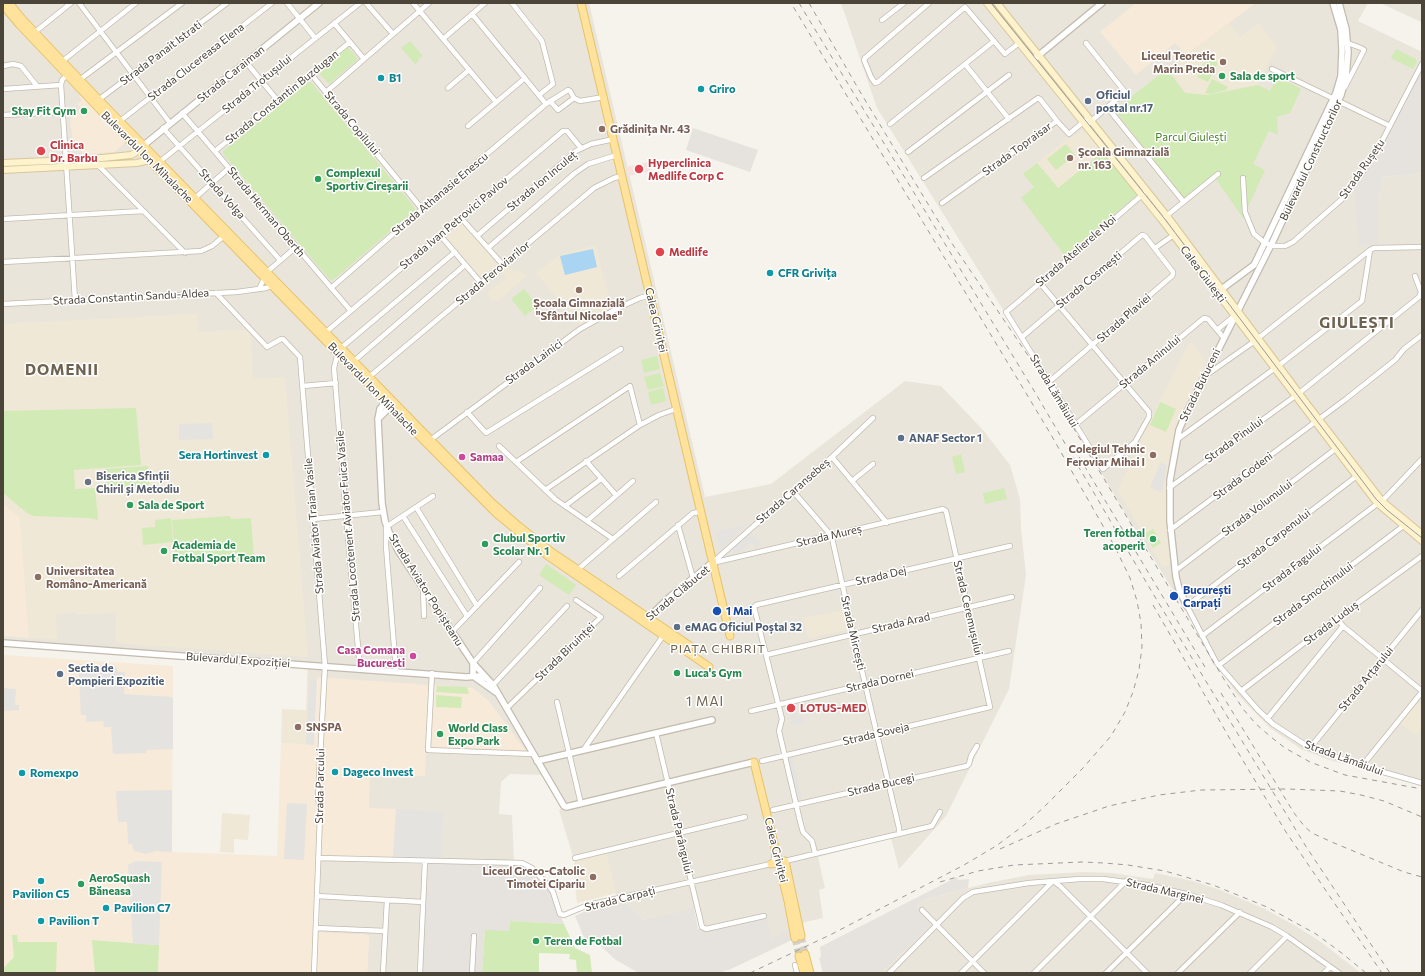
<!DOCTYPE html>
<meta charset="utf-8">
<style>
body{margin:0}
#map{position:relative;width:1425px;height:976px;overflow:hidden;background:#f6f3ec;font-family:Commissioner,sans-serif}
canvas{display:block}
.frame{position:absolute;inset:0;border:4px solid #4b4439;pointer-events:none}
</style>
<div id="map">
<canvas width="1425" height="976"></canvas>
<div class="frame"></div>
</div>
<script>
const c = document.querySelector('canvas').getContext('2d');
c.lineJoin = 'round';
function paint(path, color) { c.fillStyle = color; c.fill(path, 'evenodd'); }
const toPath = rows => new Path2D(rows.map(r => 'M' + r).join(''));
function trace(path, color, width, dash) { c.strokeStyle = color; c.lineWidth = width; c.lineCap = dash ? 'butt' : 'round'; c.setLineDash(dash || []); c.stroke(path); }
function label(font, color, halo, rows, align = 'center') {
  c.font = font + ' Commissioner,sans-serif'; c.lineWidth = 3; c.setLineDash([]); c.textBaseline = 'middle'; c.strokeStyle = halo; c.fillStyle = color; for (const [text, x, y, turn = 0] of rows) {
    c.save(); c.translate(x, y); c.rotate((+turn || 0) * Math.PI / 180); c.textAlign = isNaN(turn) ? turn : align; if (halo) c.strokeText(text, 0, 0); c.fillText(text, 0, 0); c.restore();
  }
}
paint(toPath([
 [3,3,589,3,705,497,771,484,905,381,941,386,983,430,1010,465,1020,499,1021,528,1026,575,1009,689,946,816,899,869,891,838,818,857,825,888,819,890,823,918,805,922,780,936,771,939,705,927,700,907,643,920,615,893,577,903,574,860,559,810,565,808,545,775,510,774,501,782,499,814,512,815,514,862,337,858,318,677,317,681,307,681,308,665,3,643],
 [841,3,1368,3,1358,21,1422,52,1422,70,1377,155,1354,188,1378,244,1378,193,1381,192,1381,177,1422,173,1422,785,1329,760,1301,749,1270,728,1236,693,1218,666,1173,590,1128,518,1042,372,877,108],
 [1380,3,1422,3,1422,22,1419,21],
 [321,859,422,864,417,973,367,973,369,935,319,933],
 [1084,872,1112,873,1153,879,1155,873,1193,881,1220,890,1263,908,1296,926,1321,942,1361,973,881,973,932,923,916,907,923,900,988,883,1029,875]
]), '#eae5da');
paint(toPath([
 [1136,3,1256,3,1186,55,1175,43,1136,75,1100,32],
 [82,94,126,142,115,152,82,154,81,147,77,148,73,143,70,119,81,108,77,104,82,100,79,97],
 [3,503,20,517,29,638,3,636],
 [3,655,173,666,172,852,277,856,281,743,314,744,318,677,473,688,489,701,530,756,426,753,425,776,370,775,369,808,396,809,393,862,321,859,319,932,369,935,367,973,158,973,159,945,93,940,95,973,3,973]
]), '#f7ead8');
paint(toPath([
 [1422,70,1422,173,1381,177,1381,192,1378,193,1378,244,1359,245,1354,188,1377,155],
 [693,128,758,150,750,172,686,150],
 [425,861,525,864,547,884,564,924,510,921,509,931,485,931,482,973,420,973],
 [957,877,958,880,969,879,968,888,923,900,916,907,933,923,881,973,823,973,819,958,821,957,820,947],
 [624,901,643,920,694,908,698,929,765,913,771,939,792,929,794,939,731,969,718,973,639,973,616,960,594,940,587,945,575,916,586,911]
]), '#e6e2dd');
paint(toPath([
 [1229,23,1240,37,1259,23,1277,47,1258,85,1208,95,1185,93,1167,69],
 [1083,129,1103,152,1058,189,1037,163,1068,138,1069,140],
 [462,221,498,264,481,279,444,236],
 [596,245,611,308,581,326,536,273,560,255],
 [507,265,514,272,516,270,519,272,521,270,526,277,497,302,495,300,493,301,487,293,506,278,500,271],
 [197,314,198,332,250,330,253,379,285,377,308,657,116,643,116,612,76,615,75,612,55,614,58,639,29,638,20,518,3,503,3,324],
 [1189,343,1192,343,1206,362,1178,421,1165,488,1166,520,1172,564,1163,567,1141,531,1118,490,1157,406],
 [844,610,848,630,808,638,803,618],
 [307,681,317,681,314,745,281,743,282,709,306,710],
 [1416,701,1422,705,1422,728,1417,735,1399,723],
 [222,813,250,815,248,840,234,839,234,853,220,852],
 [606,852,616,893,577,903,574,860]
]), '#efe8d6');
paint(toPath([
 [649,162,651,171,628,176,626,167]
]), '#f6e3e0');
paint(toPath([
 [410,41,423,56,420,58,418,57,419,61,415,64,401,48],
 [348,47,358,59,329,84,319,73],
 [1396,49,1416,59,1417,62,1413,69,1391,58],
 [1207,57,1218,63,1208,82,1197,77],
 [1167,69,1185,93,1208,95,1258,85,1270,91,1277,76,1280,74,1285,76,1284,80,1301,89,1290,113,1277,117,1278,135,1269,131,1253,164,1265,170,1243,218,1213,175,1184,198,1114,110],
 [1212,79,1228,87,1226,90,1211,94,1205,93],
 [308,82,311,82,415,208,415,210,333,280,330,280,223,154,223,151],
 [1066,144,1075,155,1056,170,1047,159],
 [1103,152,1137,195,1065,256,1021,198,1034,187,1023,174,1037,163,1058,188],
 [524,289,538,306,525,316,511,299],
 [657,356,660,369,644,373,641,360],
 [660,373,664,386,648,390,644,377],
 [663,388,666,401,651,405,648,392],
 [1160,402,1176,409,1166,432,1150,425],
 [136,408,141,465,74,470,75,489,95,488,98,520,89,518,33,516,27,513,3,493,3,411],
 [961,454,965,472,956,474,952,457],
 [148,466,149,485,106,488,104,469],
 [1004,488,1007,499,985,504,983,493],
 [230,516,231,519,251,518,254,559,234,561,233,556,175,560,172,520],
 [171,518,173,542,143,545,142,528,155,527,155,520],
 [1153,529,1161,543,1153,548,1144,534],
 [546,564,576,585,569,595,539,575],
 [437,686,467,687,469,694,436,692],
 [436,695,462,697,461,708,436,707],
 [510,921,564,924,575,948,590,955,592,973,577,973,576,960,569,959,570,954,539,953,539,973,482,973,485,930,509,931],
 [12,935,17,935,18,942,57,942,56,973,3,973,3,969,14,957],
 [92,940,159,945,158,973,95,973]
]), '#d2eab5');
paint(toPath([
 [212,423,213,439,179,440,179,424],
 [1161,462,1167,465,1162,493,1150,487],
 [747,524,720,550,716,531],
 [750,532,761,544,756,548,751,542,741,552,735,553,731,549],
 [78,664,116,667,118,672,125,672,124,694,173,697,173,749,146,750,146,753,113,754,111,727,104,727,103,721,86,722,86,715,81,715],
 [309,681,317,681,314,745,306,744],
 [3,688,16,689,15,705,19,705,19,710,3,711],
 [794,704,797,717,802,716,804,723,792,726,788,710,790,709,789,705],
 [792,756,802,799,796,800,786,758],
 [172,790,172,852,156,851,146,854,134,851,132,844,128,844,127,822,118,822,116,791],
 [287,803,307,804,304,860,284,859],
 [396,809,443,812,441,861,393,860],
 [136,861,162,862,159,945,133,944,128,865]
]), '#e5e3e0');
paint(toPath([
 [593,249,597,267,565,275,560,256]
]), '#a9d4f2');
trace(toPath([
 [801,936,805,954],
 [795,938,799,956]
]), '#d4d0c8', 7, [7, 3.5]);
const minor = toPath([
 [79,3,170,123],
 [287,3,315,38],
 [366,3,393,34],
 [413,3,496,102],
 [512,3,542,41,553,84,539,95],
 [929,3,865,58,864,60,871,77,875,83,878,82,965,7,1005,54,1019,43],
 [472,14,546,104],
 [882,20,904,3],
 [334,23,364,59],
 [35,32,71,3],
 [443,39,485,3],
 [1086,43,1125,92,1089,123],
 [246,62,278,101],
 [60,63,136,3],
 [965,64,1009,119],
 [3,66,13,64,21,66,37,86],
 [1272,69,1390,126],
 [69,73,62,80,61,85,75,300],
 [311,74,422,209],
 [78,81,182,3],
 [1345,87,1364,50,1361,48,1345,42],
 [448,88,469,70],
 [3,89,61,85],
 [326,92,429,3],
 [97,101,227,3],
 [550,101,558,110,574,98],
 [1107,107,1183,201],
 [182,113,351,311],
 [3,115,63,112],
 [120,121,272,3],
 [890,124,994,41],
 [468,126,525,78],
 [163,128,280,260],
 [215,151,350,42],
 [908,152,1009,75],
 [92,159,185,253],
 [158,163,360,3],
 [924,178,1038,98,1040,99,1057,121],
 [1243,178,1245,212,1254,234,1265,243,1274,246,1285,246,1293,242,1342,199,1362,173,1382,141,1422,64],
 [195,198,229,168],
 [942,203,1057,121,1069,134,1088,118],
 [1165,217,1218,174],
 [461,218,503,265],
 [3,219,143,211],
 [440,235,481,283],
 [477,236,576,151,591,144,614,139],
 [488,248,575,173,588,164,617,155],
 [1155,248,1175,234],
 [3,262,201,251,212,246,224,236],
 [267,272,296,247],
 [1040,283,1149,412,1149,417,1135,442,1103,469,1006,312,1018,302,1142,195,1144,193],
 [331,288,422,209,546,104,568,90,570,91,574,98,580,101,604,97],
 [259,289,263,281],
 [216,293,267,347,281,339,283,339,300,357,325,666,318,796,320,815,314,973],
 [3,304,237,292,266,288,274,285],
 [1217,330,1234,316],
 [326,332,563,131,567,131,581,148],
 [1022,337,1142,235,1145,236,1173,272,1173,274,1172,276,1049,382],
 [341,348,455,252],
 [338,352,334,368,346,515,360,669],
 [354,361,465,265],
 [1205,376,1252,343,1370,250,1374,248,1422,247],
 [369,377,594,188,614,178,622,176],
 [303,386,336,383],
 [467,412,486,433,621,349],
 [1075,425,1204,318,1208,319,1223,337],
 [1178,439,1278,366,1362,301,1370,250],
 [429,441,580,329,618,308,640,298,650,295],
 [499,446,555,499,613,539],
 [832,457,887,523],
 [586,461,616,495],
 [516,462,630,386,640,425],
 [1358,475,1187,606,1216,662,1258,710,1273,724,1310,748,1362,766,1422,783],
 [852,481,873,464],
 [1169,488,1298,394,1419,297,1421,292,1415,276],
 [545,490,640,425,659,415,676,409],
 [793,491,829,533,832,538,854,637,899,828,899,834],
 [565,506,601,479],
 [416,507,477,606],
 [403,516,467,616],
 [313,519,383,512],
 [587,521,633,481],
 [678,525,693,578],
 [1170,530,1346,399,1395,360,1404,349,1422,335],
 [712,563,943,509,946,511,990,707,762,761],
 [712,563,832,457,873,418],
 [576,571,656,502],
 [1175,571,1338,447],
 [619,576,693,513,700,512],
 [423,588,424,616],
 [1337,618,1343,626,1422,691],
 [452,632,519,562],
 [1202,636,1385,498,1422,459],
 [766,655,1012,597],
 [473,663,540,588],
 [1219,665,1406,524],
 [396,671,386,546,386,527,433,496],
 [432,673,428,750,533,754],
 [493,685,567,606],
 [1241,691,1337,618,1422,556],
 [557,702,581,804],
 [507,708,601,617,576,600],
 [751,711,1009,651],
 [1267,719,1343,626],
 [656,733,702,927,706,929,764,916],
 [1310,748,1422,610],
 [584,749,663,636],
 [1362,766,1422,692],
 [773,810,967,766,969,764,971,756,977,746],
 [815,853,812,841,803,832,800,821,779,731,782,719,754,607,756,605,1010,546],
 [319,858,522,863,532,868,547,884,553,892,560,914,564,915,588,905,771,864,774,860,774,852],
 [575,858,745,817],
 [785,861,932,826,940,812],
 [317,896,423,902],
 [922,910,984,973],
 [316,928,385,931],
 [795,965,797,973],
 [383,973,387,900],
 [420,973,425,861],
 [472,973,474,936],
 [889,973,963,898,973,892,1029,883,1080,879,1103,879,1147,885,1186,894,1221,905,1272,927,1287,936,1339,973],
 [961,973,1053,881,1060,886,1147,973],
 [1034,973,1126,881],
 [1106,973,1186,894],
 [1178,973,1240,912],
 [1250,973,1287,936],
 [1324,973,1330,967]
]);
const tertiary = toPath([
 [1033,60,1102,3],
 [144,145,319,3],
 [1219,291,1254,265,1256,261,1336,93,1341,76,1342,50,1341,30,1333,3],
 [388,399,380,409,378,419,382,503,385,521,389,532,399,552,473,663,493,685,564,806,566,807,754,762],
 [378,419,392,405],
 [1187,606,1179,589,1176,577,1170,521,1170,480,1179,430,1184,418,1273,241,1341,95,1346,77,1348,52,1346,29,1339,3],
 [646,620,671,596,712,563],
 [3,643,466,677,479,676,485,678],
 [473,663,473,676,497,693],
 [537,761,712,720]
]);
const secondary = toPath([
 [987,3,1162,220,1377,503,1422,541],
 [997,3,1167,216,1307,404,1382,501,1422,534],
 [3,163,92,159,131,155,135,153,142,147],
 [3,170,137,163,153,159]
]);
const primary = toPath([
 [9,3,22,19,99,100,492,503,516,524,550,551,690,646],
 [581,3,730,636],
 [3,5,19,24,127,138,188,199,358,374,496,513,547,555,709,667],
 [754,762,788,901,795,938],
 [785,861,801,936],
 [771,864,779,862,783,864],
 [805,954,810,973],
 [799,956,804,973]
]);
trace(minor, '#c2bbae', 6);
trace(tertiary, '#c2bbae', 8);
trace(secondary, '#d6c79b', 8);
trace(primary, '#e6c16a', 9);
trace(minor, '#fff', 4.5);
trace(tertiary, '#fff', 5.5);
trace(secondary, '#fff3cd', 6);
trace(primary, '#ffe39c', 7);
trace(toPath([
 [991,3,1164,218,1376,499,1387,510,1422,538]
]), '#9a9a9a', 1);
trace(toPath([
 [799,3,1036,394,1152,592,1305,845,1390,973],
 [809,3,859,90,951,242,1046,382,1222,676,1243,709,1256,724,1271,737,1285,748,1310,762,1345,775,1422,789],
 [1079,457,1205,667],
 [1153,605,1230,739,1286,832,1382,973],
 [1221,693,1294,813,1305,827,1312,833,1334,843,1404,872,1422,877],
 [1000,849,1056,824,1109,806,1159,795,1201,790,1287,789,1340,791,1361,795,1384,801,1422,817],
 [940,882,978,871,1014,865,1082,862,1104,863,1128,865,1165,871,1213,885,1267,907,1316,934,1343,954,1366,973],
 [750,973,832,934,964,865,996,846,1023,826,1043,808,1083,768,1111,736,1125,712,1133,692,1139,670,1142,647,1141,623,1137,601,1130,578,1115,547,1050,433,791,3]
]), '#9a9a9a', 1, [5, 5]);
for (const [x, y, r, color] of [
 [1223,62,4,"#8d6e63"],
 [1222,76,4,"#2e9e5b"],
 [381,78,4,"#0f9aa8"],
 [701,89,4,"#0f9aa8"],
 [1088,101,4,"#5c6f8a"],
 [84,111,4,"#2e9e5b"],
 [602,129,4,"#8d6e63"],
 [41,151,5,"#e0444e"],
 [1070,158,4,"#8d6e63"],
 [639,169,5,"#e0444e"],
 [318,179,4,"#2e9e5b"],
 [660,252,5,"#e0444e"],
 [770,273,4,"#0f9aa8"],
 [579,290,4,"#8d6e63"],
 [901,438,4,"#5c6f8a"],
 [266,455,4,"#0f9aa8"],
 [1153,455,4,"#8d6e63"],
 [462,457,4,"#d1479c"],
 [88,482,4,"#6b7280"],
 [130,505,4,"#2e9e5b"],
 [1153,539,4,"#2e9e5b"],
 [485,544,4,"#2e9e5b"],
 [164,551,4,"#2e9e5b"],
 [38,577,4,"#8d6e63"],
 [1174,596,5,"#1a4fb4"],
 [717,611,5,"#1a4fb4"],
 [677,627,4,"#5c6f8a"],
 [413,656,4,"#d1479c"],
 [677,673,4,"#2e9e5b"],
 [60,674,4,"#5c6f8a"],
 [791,708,5,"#e0444e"],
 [298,727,4,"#8d6e63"],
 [440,734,4,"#2e9e5b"],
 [335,772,4,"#0f9aa8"],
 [22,773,4,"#0f9aa8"],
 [593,877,4,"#8d6e63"],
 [41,881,4,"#0f9aa8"],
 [81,884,4,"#2e9e5b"],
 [106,908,4,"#0f9aa8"],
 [41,921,4,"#0f9aa8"],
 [536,941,4,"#2e9e5b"]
]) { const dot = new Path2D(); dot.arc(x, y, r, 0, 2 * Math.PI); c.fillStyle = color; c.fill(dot); trace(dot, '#fff', 1.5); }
label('11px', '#4b4439', '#fff', [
 ["Strada Panait Istrati",161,53,-37],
 ["Strada Clucereasa Elena",196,62,-38],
 ["Strada Caraiman",231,74,-39],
 ["Strada Trotușului",257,84,-39],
 ["Strada Constantin Buzdugan",282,97,-39],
 ["Strada Copilului",352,123,50],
 ["Strada Topraisar",1017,149,-36],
 ["Bulevardul Ion Mihalache",147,157,45],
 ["Bulevardul Constructorilor",1311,160,-65],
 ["Strada Rușețu",1362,169,-55],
 ["Strada Ion Inculeț",542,181,-40],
 ["Strada Volga",222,194,48],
 ["Strada Athanasie Enescu",440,194,-40],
 ["Strada Herman Oberth",266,212,50],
 ["Strada Ivan Petrovici Pavlov",454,223,-40],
 ["Strada Atelierele Noi",1076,251,-41],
 ["Strada Feroviarilor",493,273,-40],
 ["Calea Giulești",1203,274,53],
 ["Strada Cosmești",1089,280,-40],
 ["Strada Constantin Sandu-Aldea",131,297,-3],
 ["Strada Plaviei",1124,318,-41],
 ["Calea Griviței",656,320,77],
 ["Strada Lainici",534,362,-36],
 ["Strada Aninului",1150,362,-40],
 ["Strada Butuceni",1200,385,-64],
 ["Bulevardul Ion Mihalache",373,389,46],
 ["Strada Lămâiului",1054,391,59],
 ["Strada Pinului",1234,440,-36],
 ["Strada Godeni",1243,476,-37],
 ["Strada Caransebeș",793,491,-41],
 ["Strada Volumului",1257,508,-37],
 ["Strada Aviator Traian Vasile",314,526,-95],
 ["Strada Locotenent Aviator Fuica Vasile",348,526,-95],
 ["Strada Mureș",829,536,-13],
 ["Strada Carpenului",1274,539,-38],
 ["Strada Fagului",1292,568,-37],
 ["Strada Dej",881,576,-13],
 ["Strada Aviator Popișteanu",426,590,58],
 ["Strada Clăbucet",678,593,-40],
 ["Strada Smochinului",1313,594,-37],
 ["Strada Ceremușului",968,608,77],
 ["Strada Arad",901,623,-13],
 ["Strada Luduș",1331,623,-37],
 ["Strada Mircești",853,633,77],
 ["Strada Biruinței",565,652,-44],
 ["Bulevardul Expoziției",238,660,4],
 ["Strada Arțarului",1366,679,-51],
 ["Strada Dornei",880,681,-13],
 ["Strada Soveja",876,734,-13],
 ["Strada Lămâiului",1344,758,20],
 ["Strada Bucegi",881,785,-13],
 ["Strada Parcului",320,786,-89],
 ["Strada Parângului",679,831,77],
 ["Calea Griviței",776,850,76],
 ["Strada Marginei",1165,891,13],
 ["Strada Carpați",620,899,-14]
]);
label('bold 11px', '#785e54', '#fff', [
 ["Liceul Teoretic",1215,56,"right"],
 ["Marin Preda",1215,69,"right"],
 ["Grădinița Nr. 43",610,129],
 ["Şcoala Gimnazială",1078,152],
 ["nr. 163",1078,165],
 ["Școala Gimnazială",579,303,"center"],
 ["\"Sfântul Nicolae\"",579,316,"center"],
 ["Colegiul Tehnic",1145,449,"right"],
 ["Feroviar Mihai I",1145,462,"right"],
 ["Universitatea",46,571],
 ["Româno-Americană",46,584],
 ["SNSPA",306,727],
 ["Liceul Greco-Catolic",585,871,"right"],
 ["Timotei Cipariu",585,884,"right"]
], 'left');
label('bold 11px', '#27864d', '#fff', [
 ["Sala de sport",1230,76],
 ["Stay Fit Gym",76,111,"right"],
 ["Complexul",326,173],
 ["Sportiv Cireșarii",326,186],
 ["Sala de Sport",138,505],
 ["Teren fotbal",1145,533,"right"],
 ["acoperit",1145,546,"right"],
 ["Clubul Sportiv",493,538],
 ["Scolar Nr. 1",493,551],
 ["Academia de",172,545],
 ["Fotbal Sport Team",172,558],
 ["Luca's Gym",685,673],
 ["World Class",448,728],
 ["Expo Park",448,741],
 ["AeroSquash",89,878],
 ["Băneasa",89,891],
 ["Teren de Fotbal",544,941]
], 'left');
label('bold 11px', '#0d838f', '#fff', [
 ["B1",389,78],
 ["Griro",709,89],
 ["CFR Grivița",778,273],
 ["Sera Hortinvest",258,455,"right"],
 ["Dageco Invest",343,772],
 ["Romexpo",30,773],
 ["Pavilion C5",41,894,"center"],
 ["Pavilion C7",114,908],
 ["Pavilion T",49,921]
], 'left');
label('bold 11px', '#4e5e75', '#fff', [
 ["Oficiul",1096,95],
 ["postal nr.17",1096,108],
 ["ANAF Sector 1",909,438],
 ["eMAG Oficiul Poștal 32",685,627],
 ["Sectia de",68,668],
 ["Pompieri Expozitie",68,681]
], 'left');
label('11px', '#4a7f2a', '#fff', [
 ["Parcul Giulești",1191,137]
]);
label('bold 11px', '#be3a42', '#fff', [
 ["Clinica",50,145],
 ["Dr. Barbu",50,158],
 ["Hyperclinica",648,163],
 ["Medlife Corp C",648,176],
 ["Medlife",669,252],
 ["LOTUS-MED",800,708]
], 'left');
label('bold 11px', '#b23c85', '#fff', [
 ["Samaa",470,457],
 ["Casa Comana",405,650,"right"],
 ["Bucuresti",405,663,"right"]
], 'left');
label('bold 11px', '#5b616d', '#fff', [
 ["Biserica Sfinții",96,476],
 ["Chiril și Metodiu",96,489]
], 'left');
label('bold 11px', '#164399', '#fff', [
 ["București",1183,590],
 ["Carpați",1183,603],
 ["1 Mai",726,611]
], 'left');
c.letterSpacing = '1px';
label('12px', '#6e6250', '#fff', [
 ["PIAȚA CHIBRIT",718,649]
]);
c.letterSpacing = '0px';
c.letterSpacing = '1px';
label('13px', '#6e6250', '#fff', [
 ["1 MAI",705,702]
]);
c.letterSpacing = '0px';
c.letterSpacing = '1px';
label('bold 15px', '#6e6250', '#fff', [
 ["GIULEȘTI",1357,323],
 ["DOMENII",62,370]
]);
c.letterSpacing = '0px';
</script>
